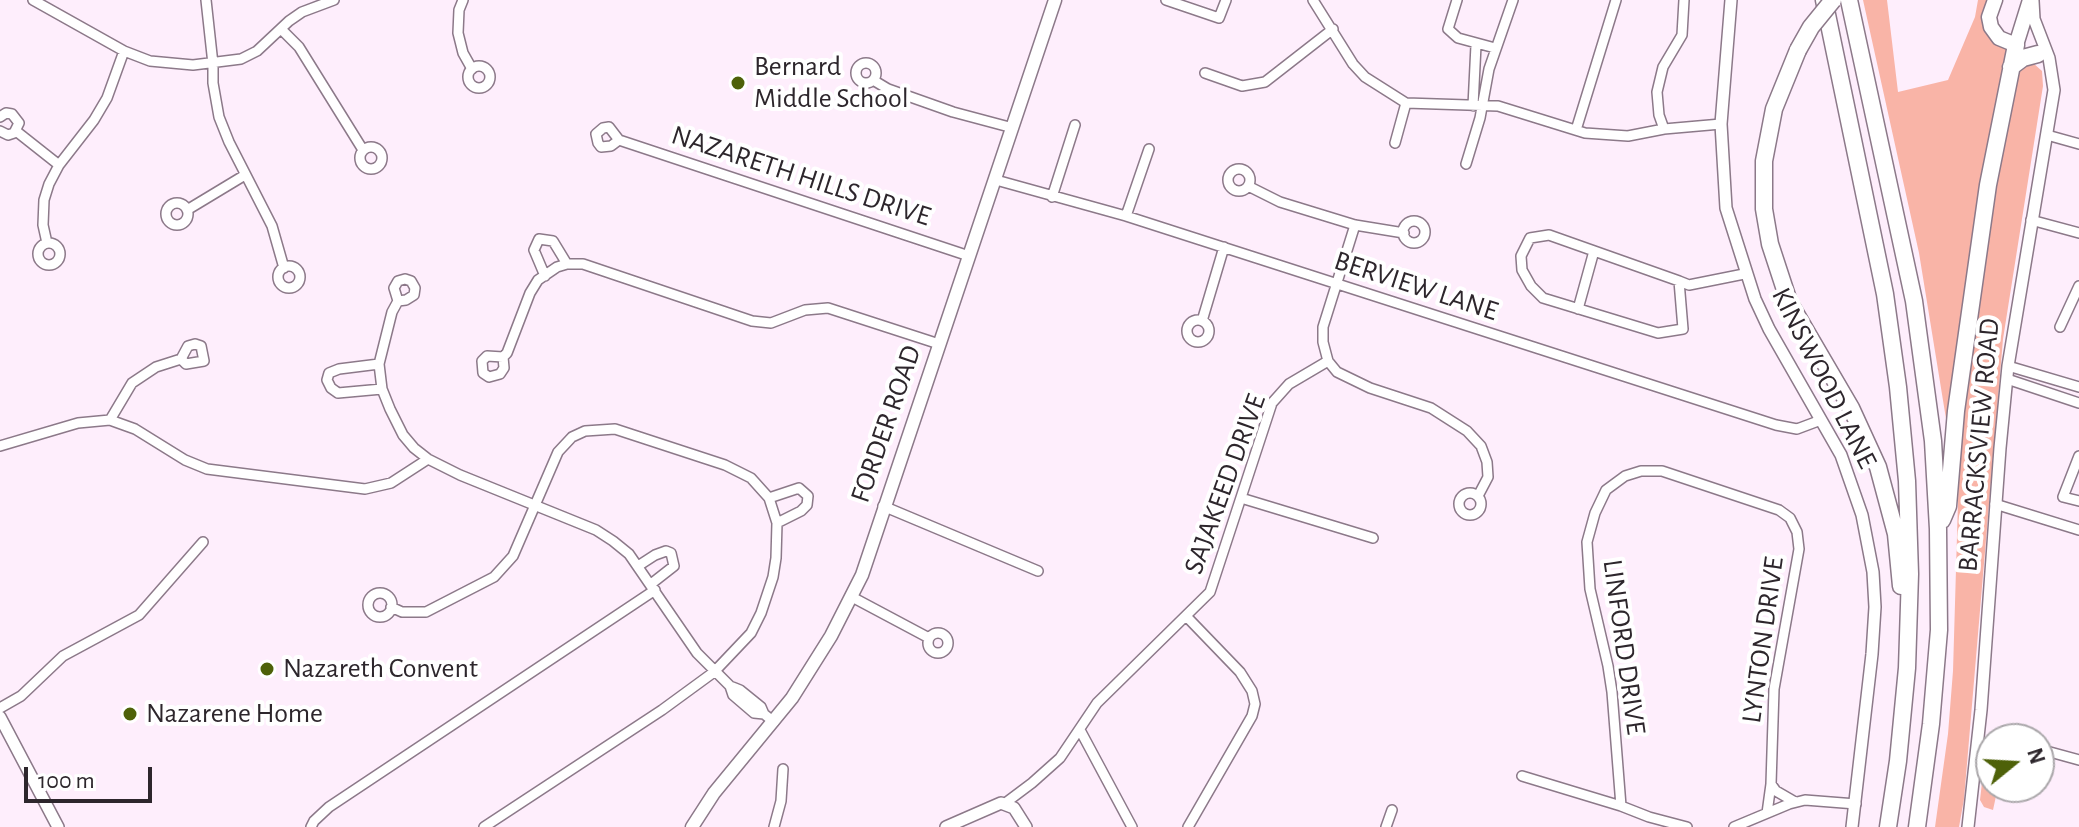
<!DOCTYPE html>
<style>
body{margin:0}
#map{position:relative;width:2079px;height:827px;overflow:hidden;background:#feeefc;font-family:"Alegreya Sans",sans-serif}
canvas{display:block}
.north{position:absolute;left:1975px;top:723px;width:80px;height:80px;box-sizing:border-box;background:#fff;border:2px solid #aba8ab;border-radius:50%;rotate:72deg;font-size:22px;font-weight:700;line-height:32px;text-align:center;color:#2d262c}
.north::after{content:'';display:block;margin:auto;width:28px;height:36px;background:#4e6109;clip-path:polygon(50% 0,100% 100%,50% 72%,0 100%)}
.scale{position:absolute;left:24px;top:767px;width:128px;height:36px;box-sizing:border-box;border:4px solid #2d262c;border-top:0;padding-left:10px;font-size:24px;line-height:28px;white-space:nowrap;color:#2d262c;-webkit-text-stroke:6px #fff;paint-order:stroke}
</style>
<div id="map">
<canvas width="2079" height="827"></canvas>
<div class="north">N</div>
<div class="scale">100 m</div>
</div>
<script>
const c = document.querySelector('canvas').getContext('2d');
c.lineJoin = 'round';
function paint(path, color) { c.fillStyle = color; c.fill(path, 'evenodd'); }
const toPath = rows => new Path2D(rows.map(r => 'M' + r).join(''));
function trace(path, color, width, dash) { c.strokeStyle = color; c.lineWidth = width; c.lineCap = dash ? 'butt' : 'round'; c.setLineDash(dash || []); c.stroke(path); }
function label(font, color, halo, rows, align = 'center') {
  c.font = font + ' "Alegreya Sans",sans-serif'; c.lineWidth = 8; c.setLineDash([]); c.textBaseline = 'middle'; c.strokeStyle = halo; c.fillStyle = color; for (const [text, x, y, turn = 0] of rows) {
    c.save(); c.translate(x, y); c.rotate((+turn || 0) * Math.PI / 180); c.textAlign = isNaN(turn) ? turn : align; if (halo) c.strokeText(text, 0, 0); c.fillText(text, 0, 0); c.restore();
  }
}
paint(toPath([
 [1863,0,1887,0,1898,92,1948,80,1975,17,1978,0,1987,0,1982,18,1984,31,1990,39,2009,50,1996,101,1976,224,1948,431,1919,253],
 [2033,63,2042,71,2043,86,2003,339,1964,799,1959,827,1935,827,1948,734,1953,671,1960,434,1990,211,2019,68],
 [1991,757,1991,787,1998,787,1993,810,1984,807,1980,800,1984,765]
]), '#f9b4a7');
const minor = toPath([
 [33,0,124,51,150,61,193,65,241,59,257,51,289,21,302,12,334,0],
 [206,0,213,64,213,83,219,117,229,142,272,226,284,268],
 [463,0,459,10,458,33,463,53,472,69],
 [1166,0,1219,18,1226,0],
 [1313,0,1353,64,1365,77,1406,103,1498,106,1585,133,1628,136,1664,129,1721,124],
 [1457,0,1448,29,1458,38,1495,48],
 [281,29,299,47,363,150],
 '856 73a10 10 0 1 1 20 0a10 10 0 1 1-20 0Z',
 '468 77a11 11 0 1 1 22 0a11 11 0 1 1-22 0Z',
 [1205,73,1242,86,1265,82,1333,29],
 [873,80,888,89,953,112,1013,128],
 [1473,106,1476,45],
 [0,117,6,113,12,114,19,123,14,133,8,135,0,131],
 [1664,129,1659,115,1657,92,1663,67,1682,35,1684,0],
 [1576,130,1616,0],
 [16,131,59,165],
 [2047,135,2079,144],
 [619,140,611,146,601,147,598,143,596,134,603,128,609,127,619,140,969,256],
 [1395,143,1406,103],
 '360 158a11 11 0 1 1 22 0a11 11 0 1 1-22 0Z',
 [1466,164,1480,118,1489,69,1513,0],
 '1228 180a11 11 0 1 1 22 0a11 11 0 1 1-22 0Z',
 [996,180,1126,216,1776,425,1797,429,1821,420],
 [1248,186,1280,202,1355,225,1404,233],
 [1052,197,1075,125],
 '166 214a11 11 0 1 1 22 0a11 11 0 1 1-22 0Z',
 [187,210,245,175],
 [1126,216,1149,149],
 [2031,220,2079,233],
 '1403 232a11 11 0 1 1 22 0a11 11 0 1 1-22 0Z',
 [1355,225,1323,327,1323,342,1328,361,1337,372,1370,388,1431,408,1467,431,1481,446,1487,462,1488,477,1478,496],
 '38 254a11 11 0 1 1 22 0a11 11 0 1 1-22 0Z',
 [47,243,43,225,44,200,49,184,59,165,94,120,107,98,124,51],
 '278 277a11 11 0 1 1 22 0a11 11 0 1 1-22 0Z',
 [545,276,534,250,539,239,553,241,567,264],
 [1679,281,1683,329,1658,333,1543,298,1531,286,1522,270,1521,256,1530,238,1549,235,1679,281,1689,285,1744,274],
 [398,301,394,288,398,281,405,279,411,281,415,288,414,295,406,300,398,301,392,312,379,364,382,389,390,409,403,435,414,448,428,459,460,475,596,530,613,541,629,554,697,653,730,686,740,690,761,707,764,714,774,722],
 [1578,309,1594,251],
 '1187 331a11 11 0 1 1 22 0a11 11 0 1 1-22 0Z',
 [1202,321,1224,247],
 [2060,327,2079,286],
 [503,357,504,368,500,374,489,377,483,373,482,361,487,356,503,357,507,353,530,293,538,280,557,267,567,264,583,264,752,321,771,323,805,310,828,308,939,344],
 [379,364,339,369,329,373,327,380,331,388,338,393,382,389],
 [2008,366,2079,387],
 [2007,379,2079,403],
 [110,420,132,383,156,367,181,359,186,364,204,361,201,346,195,344,188,346,181,359],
 [0,446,78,423,110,420,135,429,185,460,207,469,365,489,391,483,428,459],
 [2079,456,2063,497,2079,501],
 '1459 504a11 11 0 1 1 22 0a11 11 0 1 1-22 0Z',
 [769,498,799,488,808,496,807,505,801,511,777,523],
 [1241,498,1373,538],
 [1995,504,2079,530],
 [883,506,1038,571],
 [638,566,655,555,666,551,671,553,674,566,651,584],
 '368 605a12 12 0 1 1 24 0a12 12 0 1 1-24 0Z',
 [852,597,929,638],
 [391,607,402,612,426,612,494,577,513,556,558,452,572,437,585,431,615,429,725,465,751,478,769,498,777,523,776,558,773,577,761,613,751,633,714,672,662,710,484,827],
 [1186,616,1240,672,1252,691,1255,704,1252,716,1188,827],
 '928 643a10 10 0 1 1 20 0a10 10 0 1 1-20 0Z',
 [730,686,733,695,754,713,764,714],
 [0,708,21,696,63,656,139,615,203,542],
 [1080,730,1132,827],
 [1978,748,1991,749],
 [2039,749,2079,760],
 [1522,776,1621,806,1649,817,1687,827],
 [1771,784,1776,791,1795,802],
 [1004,804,1032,783,1060,758,1097,703,1210,592,1272,403,1289,384,1328,361],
 [1621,806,1612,692,1608,666,1590,589,1587,542,1595,513,1606,490,1625,476,1641,471,1662,471,1779,510,1790,518,1797,532,1799,549,1774,689,1771,784,1767,813],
 [311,827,314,821,329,807,655,590],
 [774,827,781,801,783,769],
 [1386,827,1392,810],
 [1734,827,1789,804,1805,800,1856,804]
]);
const tertiary = toPath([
 [1731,0,1721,124,1726,208,1755,299,1769,329,1841,455,1862,515,1873,572,1875,607,1872,654,1852,827],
 [0,717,58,827],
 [946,827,1001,803,1014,808,1026,827],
 [1968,827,1981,710,2000,448,2008,366,2054,90,2049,58,2034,19,2033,1]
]);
const secondary = toPath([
 [692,827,714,793,792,698,831,636,862,575,1055,0]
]);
const primary = toPath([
 [1995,0,1989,17,1991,27,1999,38,2016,45,2030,0]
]);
const motorway = toPath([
 [1824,0,1885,294,1898,387,1907,481,1910,574,1907,668,1898,761,1888,827],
 [1849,0,1914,301,1933,441,1938,529,1939,630,1931,724,1917,827],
 [1798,50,1774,109,1764,161,1764,209,1770,244,1789,302,1851,408,1878,467,1896,534,1901,586],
 [2011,67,2023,58,2038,54],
 [1942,520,1948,506,1956,411,1988,185,2016,45]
]);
trace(minor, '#8c7989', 12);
trace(tertiary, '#8c7989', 14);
trace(secondary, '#8c7989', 15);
trace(primary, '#8c7989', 17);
trace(motorway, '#8c7989', 19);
trace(minor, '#fff', 9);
trace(tertiary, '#fff', 11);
trace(secondary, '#fff', 12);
trace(primary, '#fff', 14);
trace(motorway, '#fff', 16);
const motorwayBridge = toPath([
 [1798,50,1811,27,1833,0]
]);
trace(motorwayBridge, '#8c7989', 19, []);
trace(motorwayBridge, '#fff', 16);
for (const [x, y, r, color] of [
 [738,83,8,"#4e6109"],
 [267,669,8,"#4e6109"],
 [130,714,8,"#4e6109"]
]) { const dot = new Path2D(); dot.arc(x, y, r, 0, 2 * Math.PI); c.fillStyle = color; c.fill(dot); trace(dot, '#fff', 3); }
label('28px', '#2d262c', '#fff', [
 ["Bernard",754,67],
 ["Middle School",754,99],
 ["Nazareth Convent",283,669],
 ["Nazarene Home",146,714]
], 'left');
label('28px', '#2d262c', '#fff', [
 ["NAZARETH HILLS DRIVE",801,176,18],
 ["BERVIEW LANE",1416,286,18],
 ["KINSWOOD LANE",1824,378,63],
 ["FORDER ROAD",886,424,-71],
 ["BARRACKSVIEW ROAD",1979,445,-85],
 ["SAJAKEED DRIVE",1225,484,-70],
 ["LYNTON DRIVE",1763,640,-82],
 ["LINFORD DRIVE",1624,647,82]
]);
</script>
